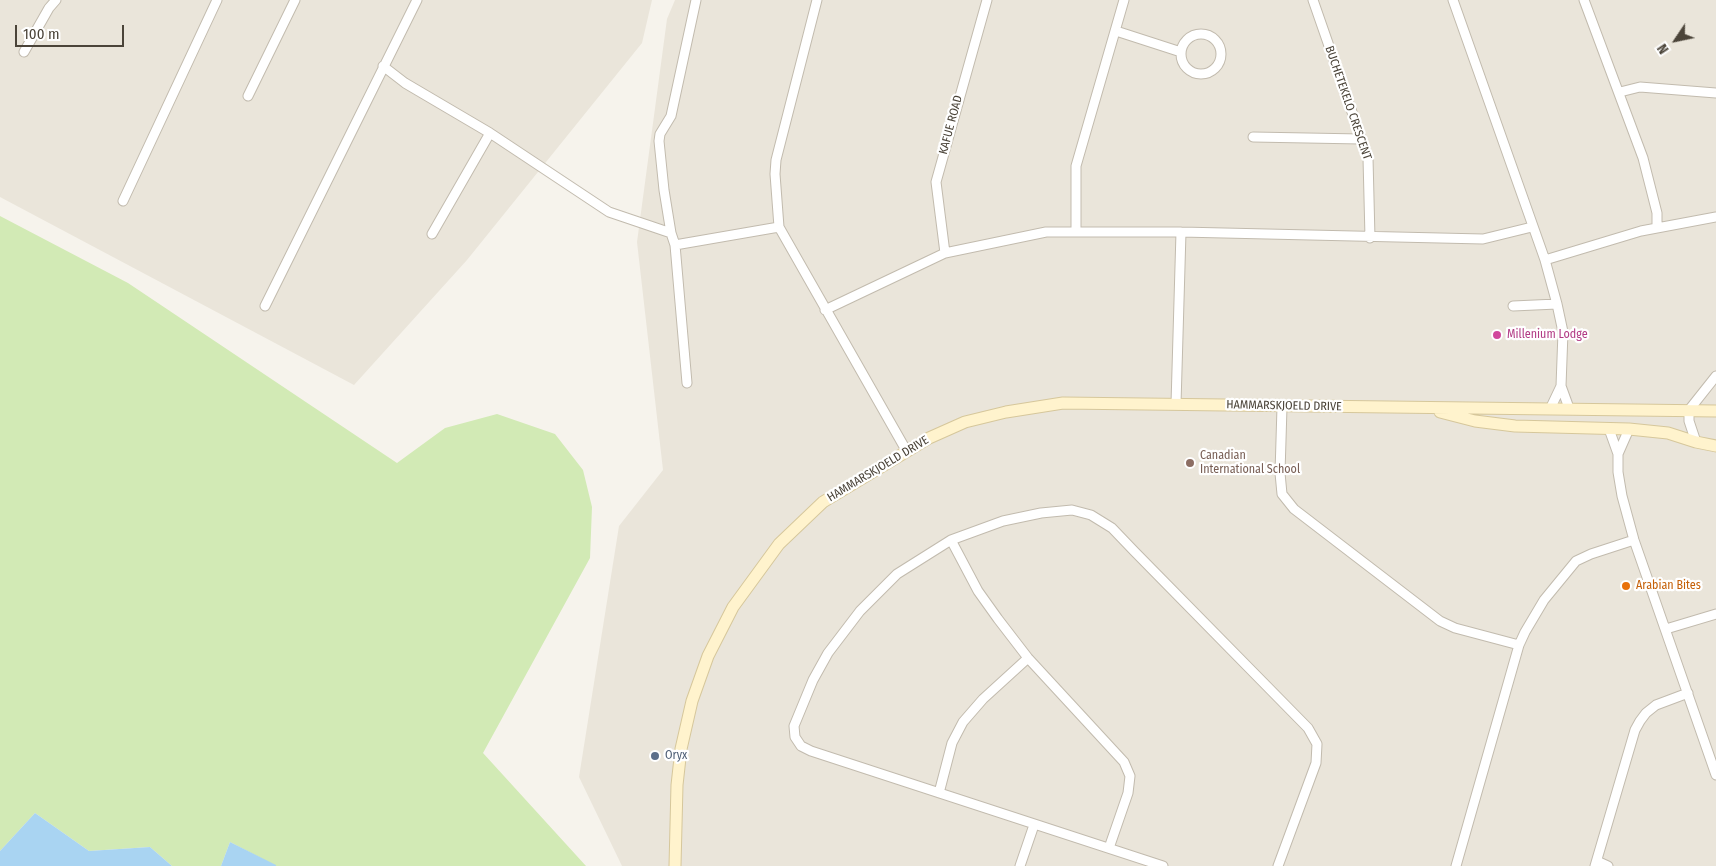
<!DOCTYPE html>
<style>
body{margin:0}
#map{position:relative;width:1716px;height:866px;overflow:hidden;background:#f6f3ec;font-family:"Fira Sans Condensed",sans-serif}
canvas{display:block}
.north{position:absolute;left:1651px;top:15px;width:50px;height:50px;-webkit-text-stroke:4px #fff;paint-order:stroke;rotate:236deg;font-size:14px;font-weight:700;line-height:20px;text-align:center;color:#4b4439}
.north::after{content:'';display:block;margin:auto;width:18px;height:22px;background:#4b4439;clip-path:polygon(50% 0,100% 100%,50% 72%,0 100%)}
.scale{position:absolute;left:15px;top:25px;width:109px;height:22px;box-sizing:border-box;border:2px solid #4b4439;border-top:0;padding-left:6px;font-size:15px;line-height:18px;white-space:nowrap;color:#4b4439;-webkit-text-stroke:4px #fff;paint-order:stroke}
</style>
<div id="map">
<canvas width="1716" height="866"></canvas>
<div class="north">N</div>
<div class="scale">100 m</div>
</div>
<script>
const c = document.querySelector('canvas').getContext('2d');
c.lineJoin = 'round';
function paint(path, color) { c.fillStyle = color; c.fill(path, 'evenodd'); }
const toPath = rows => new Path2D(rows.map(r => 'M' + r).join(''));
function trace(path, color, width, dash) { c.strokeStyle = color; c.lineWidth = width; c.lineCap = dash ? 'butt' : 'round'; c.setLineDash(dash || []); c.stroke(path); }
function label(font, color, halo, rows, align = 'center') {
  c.font = font + ' "Fira Sans Condensed",sans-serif'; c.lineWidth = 4.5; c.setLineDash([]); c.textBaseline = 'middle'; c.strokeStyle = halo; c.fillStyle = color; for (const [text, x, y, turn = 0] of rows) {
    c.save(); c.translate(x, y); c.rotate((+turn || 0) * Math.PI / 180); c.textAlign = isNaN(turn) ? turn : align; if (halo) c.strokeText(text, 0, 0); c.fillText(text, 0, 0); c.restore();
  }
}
paint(toPath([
 [0,0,652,0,642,43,467,260,354,385,0,197],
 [675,0,1716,0,1716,866,622,866,579,777,619,526,663,470,637,242,667,19]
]), '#eae5da');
paint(toPath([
 [0,216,128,283,397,463,445,428,497,414,555,434,583,470,592,507,590,558,483,753,586,866,276,866,230,842,221,866,172,866,150,847,89,851,35,813,0,851]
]), '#d2eab5');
paint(toPath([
 [35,813,89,851,150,847,172,866,0,866,0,851],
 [230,842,276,865,276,866,221,866]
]), '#a9d4f2');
const minor = toPath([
 [817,0,776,160,775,174,779,227,906,450],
 [1313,0,1368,158,1370,238],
 [1453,0,1545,260,1557,304,1563,332,1561,386,1551,407],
 [1584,0,1643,158,1657,213,1657,228],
 [1116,31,1181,52],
 '1181 54a20 20 0 1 1 40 0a20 20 0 1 1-40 0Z',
 [24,52,49,8,56,0],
 [383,66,405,83,490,133,609,212,671,233,675,245],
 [1620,92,1640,87,1716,93],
 [248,96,295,0],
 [1253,137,1361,139],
 [123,201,217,0],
 [1076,231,1076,166,1124,0],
 [671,233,664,190,659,141,660,134,671,116,696,0],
 [432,234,490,133],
 [945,253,936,182,987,0],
 [1545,260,1641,231,1716,217],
 [265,306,417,0],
 [1513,306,1557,304],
 [825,310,945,253,1046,232,1181,232,1483,239,1532,227],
 [687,383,675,245,779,227],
 [1561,386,1569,408],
 [1176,404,1181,232],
 [1282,407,1280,473,1282,494,1294,509,1440,621,1455,628,1519,645],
 [1609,429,1618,454,1618,472,1622,496,1634,540,1716,775],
 [1696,442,1689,421,1689,410,1716,376],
 [1618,454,1629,429],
 [951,540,978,591,998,619,1028,658,1124,762,1130,776,1128,793,1109,848],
 [1666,629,1716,614],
 [939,793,952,743,963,722,983,699,1028,658],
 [1597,861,1608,866],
 [1020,866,1034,825],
 [1163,866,811,751,801,746,795,737,794,726,813,680,828,653,860,611,897,574,951,540,1003,521,1041,513,1072,510,1091,515,1112,528,1134,551,1308,728,1317,744,1316,763,1278,866],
 [1456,866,1519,645,1525,632,1544,600,1576,561,1591,554,1634,540],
 [1595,866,1635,730,1640,721,1646,713,1656,705,1688,693]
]);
const secondary = toPath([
 [1440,412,1475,421,1515,426,1629,429,1668,433,1696,442,1716,446],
 [675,866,677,785,681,749,692,701,708,656,733,607,779,544,823,502,929,438,965,422,1006,412,1063,403,1716,411]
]);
trace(minor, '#c2bbae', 11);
trace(secondary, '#d6c79b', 13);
trace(minor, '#fff', 9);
trace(secondary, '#fff3cd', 11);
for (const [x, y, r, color] of [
 [1497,335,5,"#d1479c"],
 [1190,463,5,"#8d6e63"],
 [1626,586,5,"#e8710a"],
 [655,756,5,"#5c6f8a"]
]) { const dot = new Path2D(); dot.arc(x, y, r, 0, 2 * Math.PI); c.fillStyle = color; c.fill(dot); trace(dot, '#fff', 2); }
label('12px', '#4b4439', '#fff', [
 ["BUCHETEKELO CRESCENT",1348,103,71],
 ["KAFUE ROAD",951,125,-75],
 ["HAMMARSKJOELD DRIVE",1284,406,1],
 ["HAMMARSKJOELD DRIVE",878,469,-31]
]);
label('12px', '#b23c85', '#fff', [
 ["Millenium Lodge",1507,335]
], 'left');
label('12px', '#785e54', '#fff', [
 ["Canadian",1200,456],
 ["International School",1200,470]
], 'left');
label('12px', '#c56008', '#fff', [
 ["Arabian Bites",1636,586]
], 'left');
label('12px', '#4e5e75', '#fff', [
 ["Oryx",665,756]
], 'left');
</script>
